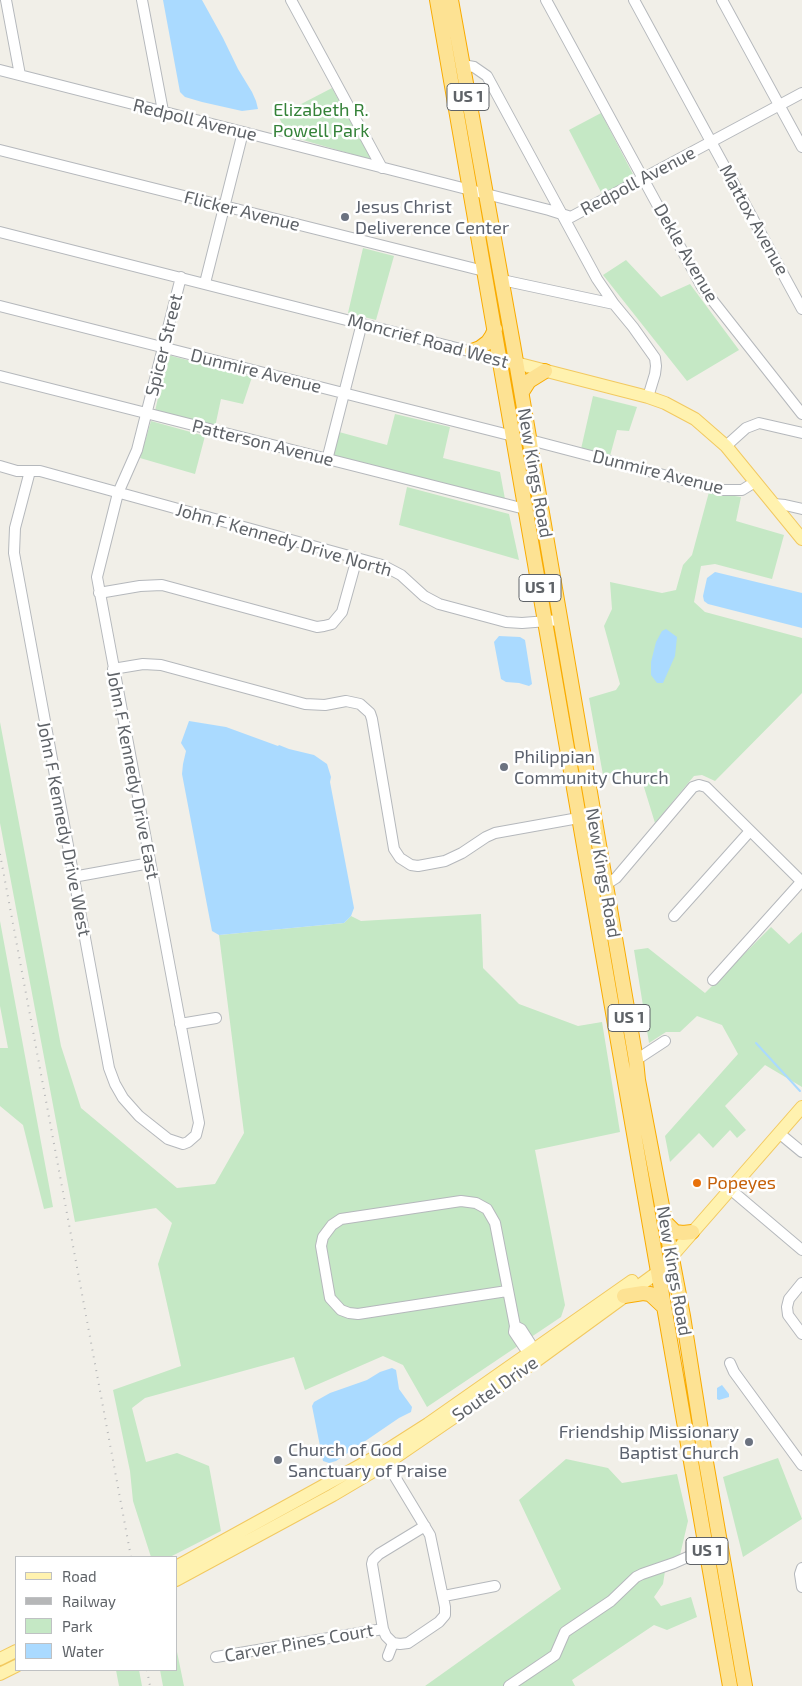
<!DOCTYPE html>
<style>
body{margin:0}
#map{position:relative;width:802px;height:1686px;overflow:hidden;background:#f1efe8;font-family:"Exo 2",sans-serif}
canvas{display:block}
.legend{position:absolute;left:15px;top:1556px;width:162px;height:115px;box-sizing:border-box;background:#fff;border:1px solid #bfc1c3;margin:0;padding:6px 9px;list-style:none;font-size:15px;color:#5f6368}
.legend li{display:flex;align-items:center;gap:10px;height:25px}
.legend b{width:25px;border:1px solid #bfc1c3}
</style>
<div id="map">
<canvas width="802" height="1686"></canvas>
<ul class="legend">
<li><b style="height:6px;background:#fff2af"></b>Road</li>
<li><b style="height:6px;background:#b6b7b8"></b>Railway</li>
<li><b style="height:14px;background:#c5e8c5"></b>Park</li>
<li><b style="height:14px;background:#aadaff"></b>Water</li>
</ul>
</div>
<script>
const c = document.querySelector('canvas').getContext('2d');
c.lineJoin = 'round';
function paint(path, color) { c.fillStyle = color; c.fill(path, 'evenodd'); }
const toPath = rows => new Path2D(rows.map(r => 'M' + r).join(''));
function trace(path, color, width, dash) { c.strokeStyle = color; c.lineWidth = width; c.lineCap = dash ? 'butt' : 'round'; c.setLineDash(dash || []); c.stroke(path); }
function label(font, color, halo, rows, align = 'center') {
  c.font = font + ' "Exo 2",sans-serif'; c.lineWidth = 5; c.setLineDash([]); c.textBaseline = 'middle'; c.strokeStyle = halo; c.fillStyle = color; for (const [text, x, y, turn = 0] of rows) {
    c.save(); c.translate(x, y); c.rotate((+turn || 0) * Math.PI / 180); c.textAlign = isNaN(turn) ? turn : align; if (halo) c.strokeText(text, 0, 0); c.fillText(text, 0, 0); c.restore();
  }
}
paint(toPath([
 [332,88,372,160,289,136,278,116],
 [601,113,635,178,602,194,569,130],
 [363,248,394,256,376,320,348,313],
 [626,260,661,297,690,284,739,350,687,381,603,275],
 [168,355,252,377,243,404,221,399,215,427,155,411],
 [593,396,637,407,629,431,617,430,610,456,581,449],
 [395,414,450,427,443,458,500,472,505,499,333,456,339,432,387,445],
 [151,421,205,436,195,474,140,458],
 [407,487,509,514,519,560,399,525],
 [709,492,741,497,736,521,784,535,772,579,715,564,701,566,694,602,705,612,802,638,802,693,715,781,702,775,694,776,655,823,643,784,619,771,603,775,589,698,616,690,620,684,604,626,612,609,610,582,662,593,676,590,683,565,692,555],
 [0,722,61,1046,81,1108,177,1188,215,1184,244,1133,219,935,344,923,351,916,361,921,481,914,483,968,519,1004,578,1026,602,1022,620,1132,535,1150,565,1305,561,1317,427,1407,403,1365,383,1356,305,1390,294,1357,145,1398,132,1408,146,1462,177,1453,209,1466,221,1531,170,1557,151,1557,133,1501,130,1471,113,1390,181,1366,158,1264,172,1223,156,1208,75,1222,0,823],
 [0,921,53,1207,44,1209,23,1125,0,1106,0,1048,8,1048,0,1006],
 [771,927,789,944,802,932,802,1087,765,1065,725,1106,746,1130,737,1138,730,1130,713,1148,699,1133,670,1162,665,1136,738,1054,722,1025,697,1016,680,1032,666,1032,649,1043,634,950,648,948,705,993],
 [778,1458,802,1519,743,1557,723,1477],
 [566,1459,608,1468,622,1483,677,1474,688,1521,680,1555,665,1571,663,1584,654,1597,661,1606,691,1597,697,1617,667,1630,654,1625,572,1680,575,1686,425,1686,561,1589,519,1500],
 [176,1647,184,1686,163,1686,160,1670,176,1670],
 [116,1670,139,1670,142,1686,119,1686]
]), '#c5e8c5');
paint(toPath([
 [163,0,202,0,223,38,238,69,252,92,256,101,258,109,242,111,202,102,185,97,180,92],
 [715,572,802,593,802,628,708,604,704,601,703,596,707,578],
 [666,629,677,637,675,656,663,683,657,683,651,675,651,662,656,642,662,631],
 [499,636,520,637,525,640,532,684,529,686,519,683,506,682,501,679,494,642],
 [189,721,226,727,278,746,279,745,289,749,314,755,327,764,331,777,330,782,354,908,351,916,344,923,219,935,212,931,182,774,183,764,186,751,181,743],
 [392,1368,396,1370,399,1389,412,1407,411,1412,399,1418,336,1461,329,1463,323,1461,312,1406,314,1402,330,1393,367,1380,380,1372],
 [722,1385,729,1394,729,1397,719,1400,717,1399,717,1388]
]), '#aadaff');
trace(toPath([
 [756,1043,800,1091]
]), '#aadaff', 2);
const minor = toPath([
 [6,0,20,75],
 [142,0,163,111],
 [291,0,382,168],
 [546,0,702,287,802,414],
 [634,0,802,309],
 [722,0,802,147],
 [463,65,474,67,487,76,597,279,614,304,633,327,655,358,656,366,655,374,648,397],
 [0,70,549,210,571,217,802,93],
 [0,150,484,271],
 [0,232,500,359],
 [502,280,614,304],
 [205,283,243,132],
 [0,306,513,436],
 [0,376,525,509],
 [530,440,721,490,742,490,755,482],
 [726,446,746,428,759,423,802,433],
 [327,460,362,323],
 [0,466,17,471,40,471,382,565,401,575,424,596,439,604,506,622,522,623,560,620],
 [30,471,15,528,14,553,109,1068,115,1084,123,1098,139,1116,168,1139,183,1144,188,1142,196,1135,199,1123,97,577,118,493,137,450,181,277],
 [774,504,785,505,802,509],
 [99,593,140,586,162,585,317,627,324,626,332,624,342,612,357,558],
 [113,669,143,664,161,665,305,704,325,705,346,701,360,704,370,713,372,719,394,849,400,858,411,865,418,866,445,861,462,853,486,837,495,833,584,817],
 [73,877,150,863],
 [592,889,605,885,616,878,693,787,699,785,706,787,802,882],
 [674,916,750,831],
 [713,980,801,882],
 [180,1024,216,1018],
 [636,1060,665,1041],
 [779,1133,802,1152],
 [730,1189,802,1250],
 [802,1283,789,1299,787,1307,788,1315,802,1334],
 [507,1291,358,1314,349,1313,341,1310,330,1298,321,1246,323,1237,332,1225,341,1219,461,1201,476,1203,487,1209,495,1223,515,1326,514,1332,524,1347,529,1348],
 [515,1326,521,1329,530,1343,529,1348,531,1351],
 [730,1363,734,1372,802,1465],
 [383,1457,430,1535,445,1607,445,1615,439,1622,408,1643,400,1644,393,1643,386,1636,383,1629,372,1564,373,1560,379,1554,425,1526],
 [802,1568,800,1574,802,1587],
 [444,1596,495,1586],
 [388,1656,393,1643],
 [216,1657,383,1629],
 [509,1686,555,1655,565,1632,611,1601,636,1577,642,1574,674,1563,706,1549]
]);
const major = toPath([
 [500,359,648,397,665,403,695,419,726,446,802,539],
 [176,1567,381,1454,428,1424,632,1281],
 [176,1580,333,1495,387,1463,536,1361,658,1272,802,1107],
 [0,1659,16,1651],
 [0,1674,16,1666]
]);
const highway = toPath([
 [437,0,730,1686],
 [451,0,513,344,636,1060,638,1080,683,1316,706,1462,745,1686],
 [472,351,480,348,488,342,492,336,495,329],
 [522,392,529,381,545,371],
 [666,1223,675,1232,683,1233,692,1232],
 [624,1296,643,1293,650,1294,664,1307]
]);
trace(minor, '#b5b8bc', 12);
trace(major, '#f2c960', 14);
trace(highway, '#f9ab00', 16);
trace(minor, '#fff', 10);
trace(major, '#fff2af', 12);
trace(highway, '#fde293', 14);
trace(toPath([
 [0,854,131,1557],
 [147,1670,150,1686]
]), '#b6b7b8', 2, [1, 6]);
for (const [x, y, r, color] of [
 [345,217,5,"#6b7280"],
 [504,767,5,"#6b7280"],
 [697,1183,5,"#e8710a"],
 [749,1442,5,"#6b7280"],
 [278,1460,5,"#6b7280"]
]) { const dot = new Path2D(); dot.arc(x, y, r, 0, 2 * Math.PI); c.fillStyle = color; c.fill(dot); trace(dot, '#fff', 2); }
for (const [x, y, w] of [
 [468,97,42],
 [540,588,42],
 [629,1018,42],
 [707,1551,42]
]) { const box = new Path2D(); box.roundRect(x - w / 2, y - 13.5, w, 27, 4); c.fillStyle = '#fff'; c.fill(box); trace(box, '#5f6368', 1); }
label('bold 16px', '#5f6368', null, [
 ["US 1",468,97],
 ["US 1",540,588],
 ["US 1",629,1018],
 ["US 1",707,1551]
]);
label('18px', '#348238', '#fff', [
 ["Elizabeth R.",321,110],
 ["Powell Park",321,131]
]);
label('18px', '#5f6368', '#fff', [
 ["Redpoll Avenue",195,120,14],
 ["Redpoll Avenue",638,181,-28],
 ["Flicker Avenue",242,211,14],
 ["Mattox Avenue",754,220,61],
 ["Dekle Avenue",686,253,60],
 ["Moncrief Road West",428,341,15],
 ["Spicer Street",164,345,-76],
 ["Dunmire Avenue",256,371,14],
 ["Patterson Avenue",263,443,14],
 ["Dunmire Avenue",658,472,14],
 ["New Kings Road",535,473,80],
 ["John F Kennedy Drive North",284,540,16],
 ["John F Kennedy Drive East",133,775,79],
 ["John F Kennedy Drive West",64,829,79],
 ["New Kings Road",603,873,80],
 ["New Kings Road",674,1271,80],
 ["Soutel Drive",495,1389,-35],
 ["Carver Pines Court",299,1643,-10]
]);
label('18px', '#5b616d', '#fff', [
 ["Jesus Christ",355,207],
 ["Deliverence Center",355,228],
 ["Philippian",514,757],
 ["Community Church",514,778],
 ["Friendship Missionary",739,1432,"right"],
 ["Baptist Church",739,1453,"right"],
 ["Church of God",288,1450],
 ["Sanctuary of Praise",288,1471]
], 'left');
label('18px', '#c56008', '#fff', [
 ["Popeyes",707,1183]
], 'left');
</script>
